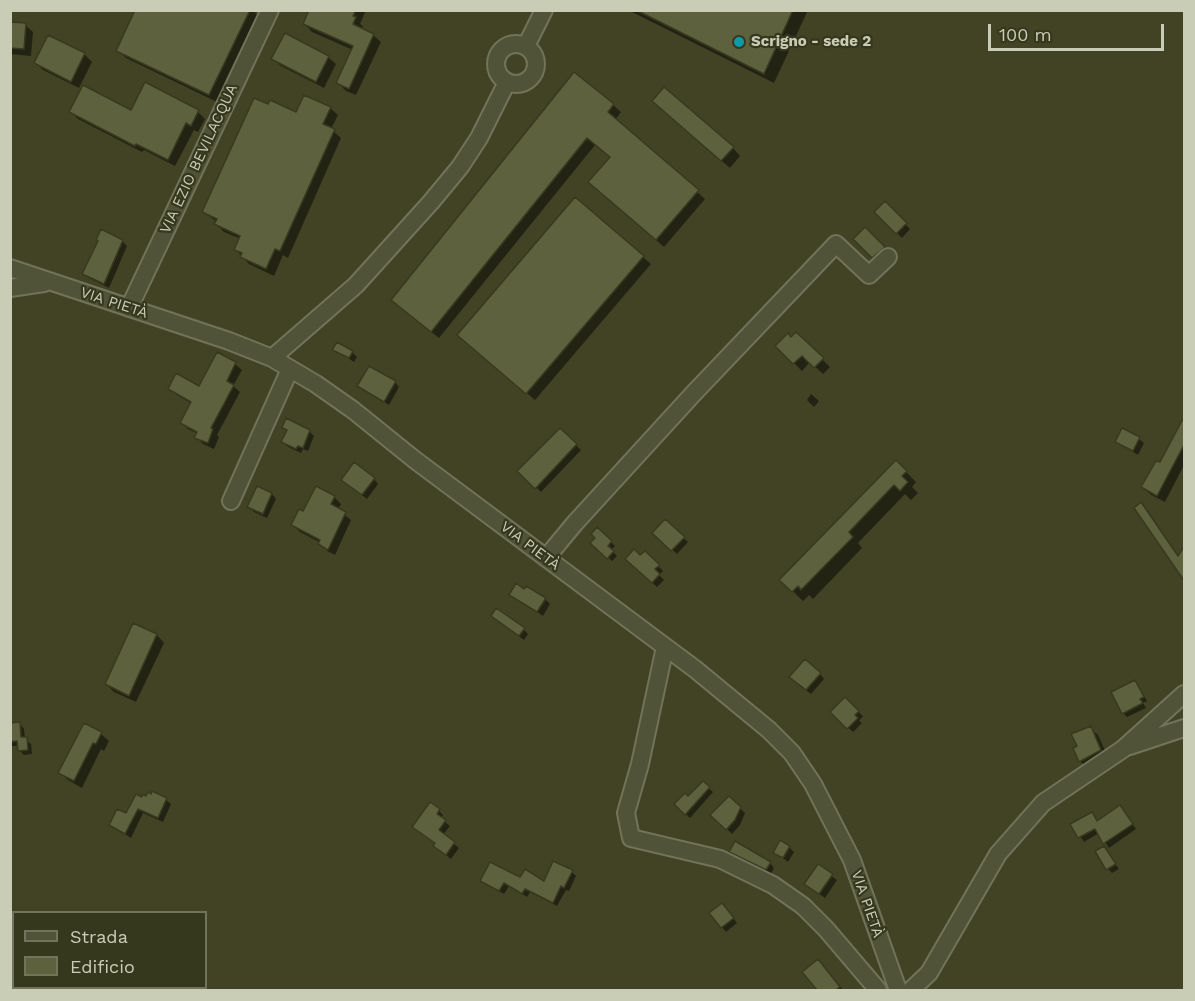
<!DOCTYPE html>
<meta charset="utf-8">
<style>
body{margin:0}
#map{position:relative;width:1195px;height:1001px;overflow:hidden;background:#424324;font-family:"Work Sans",sans-serif}
canvas{display:block}
.frame{position:absolute;inset:0;border:12px solid #cacdb6;pointer-events:none}
.legend{position:absolute;left:12px;top:911px;width:195px;height:78px;box-sizing:border-box;background:#36381d;border:2px solid #71745a;margin:0;padding:8px 10px;list-style:none;font-size:18px;color:#cacdb6}
.legend li{display:flex;align-items:center;gap:12px;height:30px}
.legend b{width:30px;border:2px solid #71745a}
.scale{position:absolute;left:988px;top:24px;width:176px;height:27px;box-sizing:border-box;border:3px solid #cacdb6;border-top:0;padding-left:8px;font-size:18px;line-height:21px;white-space:nowrap;color:#cacdb6;-webkit-text-stroke:4px #36381d;paint-order:stroke}
</style>
<div id="map">
<canvas width="1195" height="1001"></canvas>
<div class="frame"></div>
<ul class="legend">
<li><b style="height:8px;background:#515338"></b>Strada</li>
<li><b style="height:16px;background:#5e613d"></b>Edificio</li>
</ul>
<div class="scale">100 m</div>
</div>
<script>
const c = document.querySelector('canvas').getContext('2d');
c.lineJoin = 'round';
function paint(path, color) { c.fillStyle = color; c.fill(path, 'evenodd'); }
const toPath = rows => new Path2D(rows.map(r => 'M' + r).join(''));
function trace(path, color, width, dash) { c.strokeStyle = color; c.lineWidth = width; c.lineCap = dash ? 'butt' : 'round'; c.setLineDash(dash || []); c.stroke(path); }
function label(font, color, halo, rows, align = 'center') {
  c.font = font + ' "Work Sans",sans-serif'; c.lineWidth = 4.5; c.setLineDash([]); c.textBaseline = 'middle'; c.strokeStyle = halo; c.fillStyle = color; for (const [text, x, y, turn = 0] of rows) {
    c.save(); c.translate(x, y); c.rotate((+turn || 0) * Math.PI / 180); c.textAlign = isNaN(turn) ? turn : align; if (halo) c.strokeText(text, 0, 0); c.fillText(text, 0, 0); c.restore();
  }
}
paint(toPath([
 [137,10,253,10,258,16,217,102,126,58,118,50],
 [311,10,366,10,360,24,363,26,361,29,373,35,381,42,356,95,346,91,338,83,353,50,312,32,305,24],
 [628,10,808,10,774,83],
 [10,25,25,25,33,32,31,56,10,54],
 [84,54,92,62,79,88,43,70,36,63],
 [328,57,336,64,324,88,281,66,273,59],
 [613,105,621,112,615,120,705,199,664,247,598,189,611,158,595,145,439,338,400,307],
 [330,108,338,115,331,129,341,138,288,258,283,255,274,276,249,264,236,250,241,239,224,232,216,224,217,222,204,212,297,114],
 [661,108,733,148,740,156,730,168],
 [71,112,198,112,205,119,198,132,194,130,175,166,144,150,142,152,78,119],
 [575,199,651,264,535,400,467,342],
 [885,204,910,229,902,238,876,212],
 [865,229,889,252,878,261,855,239],
 [122,241,127,246,109,288,89,278,84,273],
 [796,334,830,367,823,374,810,362,802,371,777,346],
 [334,349,352,352,357,357,354,362],
 [217,354,235,364,242,370,233,386,240,392,217,435,219,437,214,449,203,444,196,437,198,434,188,429,182,423,192,404,177,395,170,389,200,388],
 [395,382,399,387,389,405,359,386],
 [811,394,819,401,814,407,807,400],
 [1184,419,1184,465,1165,502,1151,495,1143,487,1160,465],
 [284,428,309,431,314,436,308,451,303,449,301,453,288,447,283,442,288,432],
 [560,430,581,450,541,492,520,471],
 [1139,439,1144,443,1138,455,1117,442],
 [896,462,916,482,912,487,918,493,911,500,905,494,858,543,862,548,813,599,809,595,803,601,781,580],
 [374,479,378,484,367,499,348,484],
 [272,494,276,499,267,518,254,512,249,507],
 [334,497,341,504,338,510,351,520,335,555,327,551,321,543,300,532,293,525,303,513],
 [1141,504,1148,511,1179,557,1184,580],
 [665,521,688,542,677,554,654,533],
 [597,529,615,546,611,550,617,556,612,561,593,543,597,538],
 [645,553,663,571,659,575,664,580,657,587,631,563],
 [525,591,545,599,550,604,543,616,511,594],
 [493,616,524,630,528,634,524,640],
 [134,625,157,635,164,643,136,702,114,692,106,684],
 [820,674,824,679,811,694,796,682],
 [1135,681,1147,701,1143,703,1146,708,1127,717,1123,713],
 [845,699,863,716,859,721,862,723,853,732,832,712],
 [10,724,20,724,24,729,25,739,31,744,32,754,24,755,19,750,19,746,10,746],
 [85,725,101,734,109,741,104,751,101,749,82,788,68,780,60,773],
 [1090,728,1098,735,1108,757,1088,769,1080,761,1075,749,1079,747],
 [703,783,713,792,690,818,676,804,688,798],
 [729,798,745,813,740,825,732,834,713,815],
 [143,799,166,800,171,804,163,822,143,813,131,838,111,825,127,815],
 [439,811,443,815,441,819,450,826,443,835,459,848,451,859,440,850,437,844,419,831],
 [1124,812,1136,829,1109,848,1099,833,1084,842,1072,824,1091,814,1098,822],
 [789,847,794,852,788,862,775,852],
 [1104,848,1119,869,1112,873,1108,869],
 [731,851,770,863,774,868,771,874,736,856],
 [818,866,837,880,825,898,811,888],
 [572,872,576,876,569,891,566,890,557,906,530,892,527,897,509,886,504,894,482,881,521,879,544,883],
 [727,910,737,923,726,932,722,927],
 [825,968,843,990,819,990,804,972]
]), '#0007');
const building = toPath([
 [135,10,250,10,209,95,116,51,135,10],
 [309,10,356,10,353,16,356,17,353,24,374,34,349,89,336,83,353,46,303,24,309,10],
 [636,10,793,10,764,74,636,10],
 [10,22,26,23,24,49,10,48,10,22],
 [285,33,329,56,316,82,271,59,285,33],
 [48,35,85,53,71,82,34,63,48,35],
 [574,72,614,104,608,112,699,190,656,240,588,182,610,157,587,138,431,332,391,300,574,72],
 [145,82,199,110,191,126,186,123,168,160,136,144,135,146,69,112,83,85,131,110,145,82],
 [664,87,734,147,721,161,652,101,664,87],
 [304,95,331,107,323,124,335,129,280,251,275,249,266,269,240,257,242,253,234,250,240,236,214,224,217,219,202,212,254,98,268,104,270,100,296,112,304,95],
 [575,197,644,256,526,394,457,335,575,197],
 [885,201,907,223,896,234,874,212,885,201],
 [865,227,885,247,872,258,853,239,865,227],
 [101,229,123,240,104,284,82,274,98,241,96,240,101,229],
 [796,332,824,358,814,368,802,356,793,364,775,346,788,333,791,337,796,332],
 [337,342,353,351,349,358,332,350,337,342],
 [217,352,236,362,227,381,234,385,211,428,213,429,208,443,194,438,197,432,180,423,191,402,168,389,176,373,199,386,217,352],
 [369,366,396,381,384,402,357,386,369,366],
 [1185,415,1185,443,1157,496,1141,487,1156,461,1160,462,1185,415],
 [286,418,310,430,303,448,298,446,296,449,281,442,287,430,282,428,286,418],
 [560,428,577,444,535,489,517,471,560,428],
 [1122,428,1140,437,1133,451,1115,442,1122,428],
 [896,460,907,471,902,476,908,482,900,491,894,485,849,532,853,537,801,590,798,586,792,592,779,580,896,460],
 [354,462,375,478,362,495,341,480,354,462],
 [257,486,272,493,263,514,247,507,257,486],
 [316,486,335,496,331,504,346,512,328,550,318,544,320,540,291,525,299,509,303,511,316,486],
 [1141,502,1178,556,1185,545,1185,582,1134,508,1141,502],
 [665,519,685,537,671,551,652,533,665,519],
 [597,527,612,541,608,546,614,551,607,559,590,543,595,538,591,534,597,527],
 [634,549,640,555,645,551,660,565,655,569,660,574,652,583,625,559,634,549],
 [516,583,524,589,526,586,546,598,537,612,509,595,516,583],
 [496,608,525,628,519,636,491,616,496,608],
 [133,623,157,634,129,696,105,684,133,623],
 [805,659,821,673,806,690,789,677,805,659],
 [1135,680,1144,697,1140,699,1143,703,1122,714,1111,692,1135,680],
 [845,697,859,711,855,715,858,718,847,729,830,712,845,697],
 [20,722,21,737,27,737,28,750,18,751,17,741,10,742,10,723,20,722],
 [84,723,102,732,96,744,93,743,74,781,58,773,84,723],
 [1091,726,1101,750,1079,762,1073,748,1077,746,1071,734,1091,726],
 [703,781,710,787,685,815,674,804,685,793,688,796,703,781],
 [152,791,167,798,158,818,138,809,125,834,109,825,117,809,126,813,136,794,142,797,142,794,146,796,148,792,151,794,152,791],
 [729,796,741,807,735,820,726,830,710,815,729,796],
 [430,802,440,809,437,814,446,820,439,830,455,842,446,855,433,846,435,843,412,827,430,802],
 [1120,805,1133,824,1103,844,1095,829,1078,838,1070,824,1092,812,1097,821,1120,805],
 [780,840,790,846,783,858,773,853,780,840],
 [735,841,771,862,766,870,729,852,735,841],
 [1104,846,1116,864,1106,870,1095,851,1104,846],
 [553,861,573,870,564,888,561,886,553,903,525,889,522,894,504,883,499,891,480,881,490,862,520,877,525,869,544,881,553,861],
 [818,864,833,874,819,894,804,884,818,864],
 [722,903,734,918,721,928,709,913,722,903],
 [818,959,840,987,836,990,817,990,802,972,818,959]
]);
paint(building, '#5e613d');
trace(building, '#383a1f', 1.5);
const minor = toPath([
 '496 64a20 20 0 1 1 40 0a20 20 0 1 1-40 0Z',
 [526,46,544,10],
 [10,268,229,341,272,358,316,384,353,410,415,460,695,669,769,730,792,753,813,784,852,860,898,990],
 [10,288,44,283],
 [129,308,270,10],
 [272,358,356,285,431,202,460,167,479,138,507,82],
 [231,501,290,369],
 [546,558,575,523,693,394,836,244,869,275,888,257],
 [665,647,640,764,626,813,631,838,720,859,773,885,803,906,826,929,878,990],
 [1130,746,1184,728],
 [911,990,929,973,998,854,1043,803,1123,749,1184,694]
]);
trace(minor, '#71735a', 20);
trace(minor, '#515338', 16);
for (const [x, y, r, color] of [
 [739,42,6,"#0f9aa8"]
]) { const dot = new Path2D(); dot.arc(x, y, r, 0, 2 * Math.PI); c.fillStyle = color; c.fill(dot); trace(dot, '#36381d', 2); }
label('bold 15px', '#cacdb6', '#36381d', [
 ["Scrigno - sede 2",751,42]
], 'left');
label('15px', '#cacdb6', '#36381d', [
 ["VIA EZIO BEVILACQUA",199,159,-65],
 ["VIA PIETÀ",114,303,18],
 ["VIA PIETÀ",530,546,37],
 ["VIA PIETÀ",867,904,71]
]);
</script>
